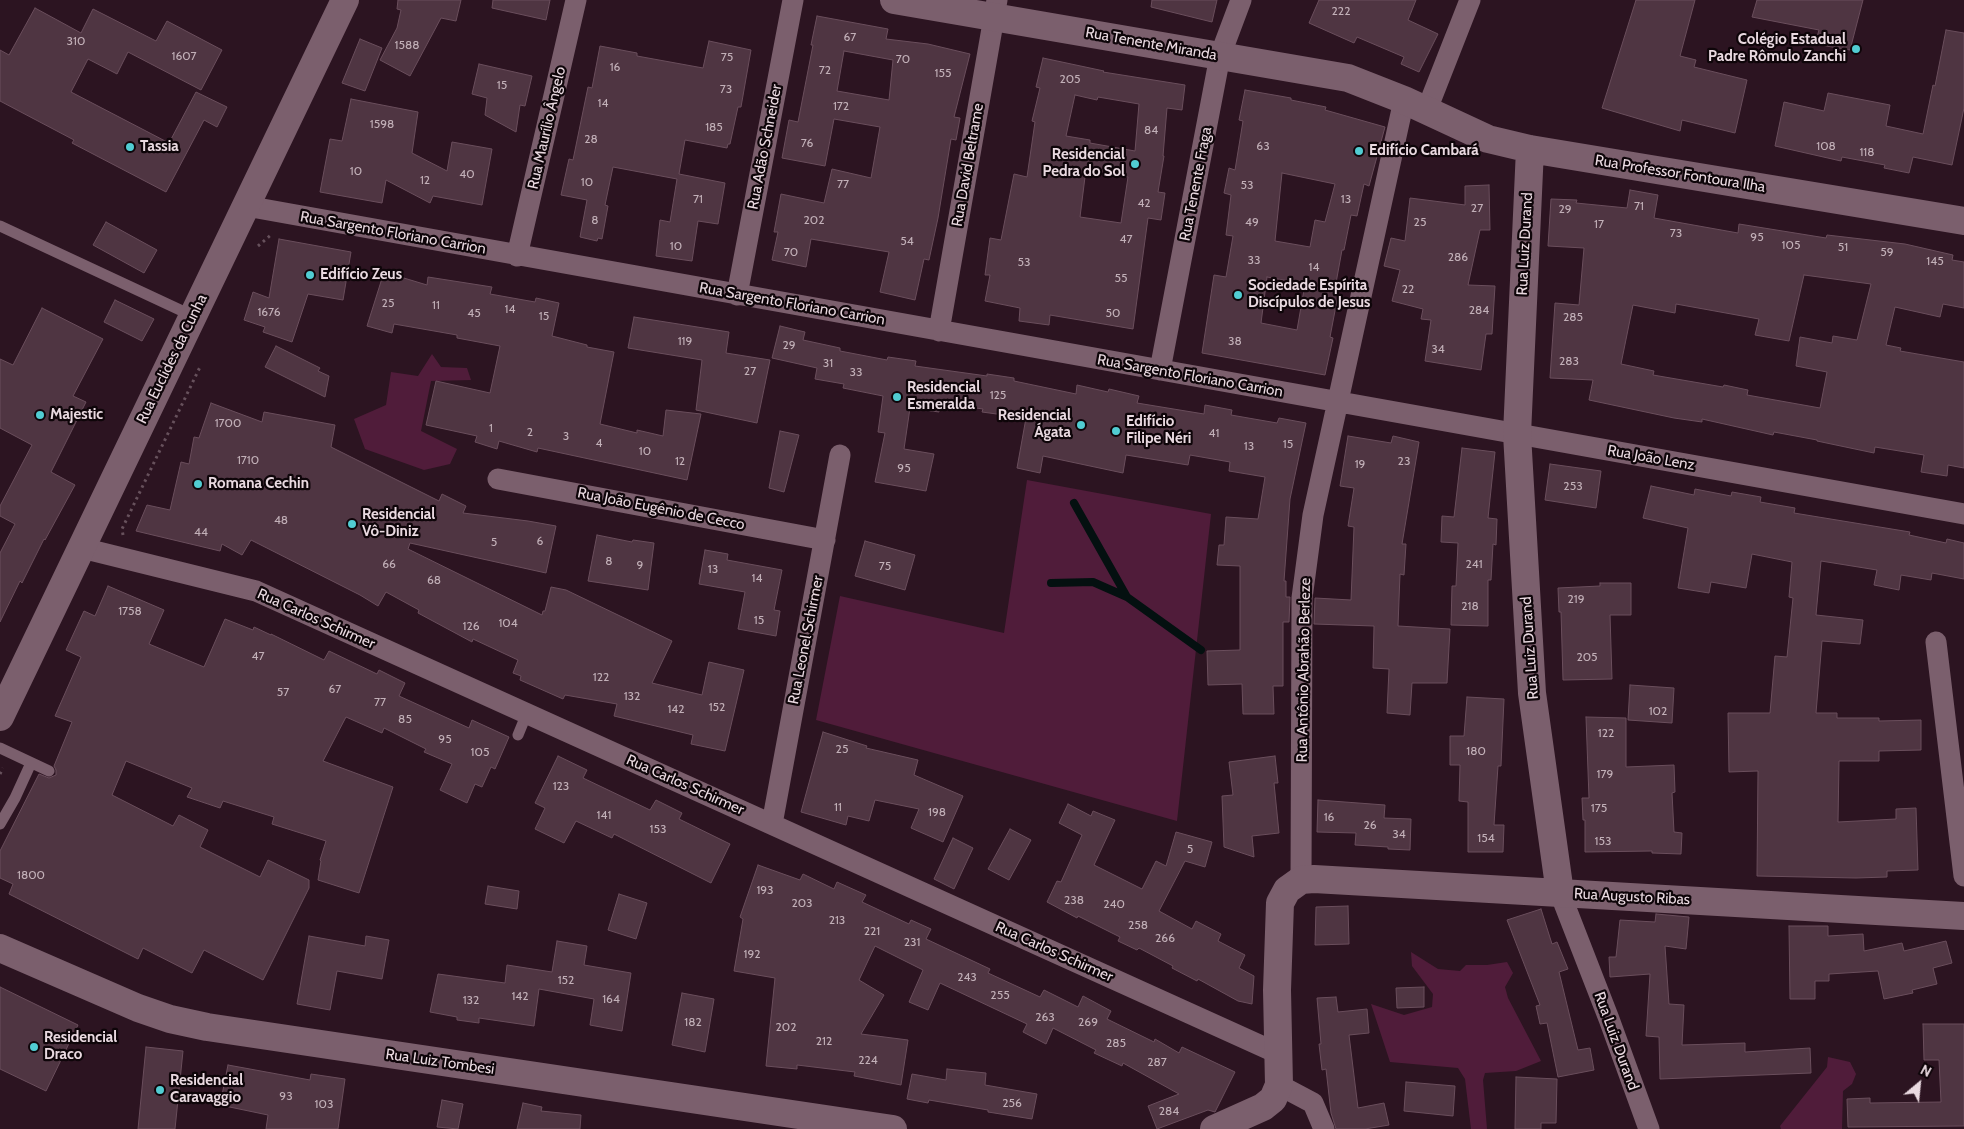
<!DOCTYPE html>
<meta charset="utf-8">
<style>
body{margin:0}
#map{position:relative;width:1964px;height:1129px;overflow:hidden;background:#2c1421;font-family:Cabin,sans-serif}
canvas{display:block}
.north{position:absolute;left:1894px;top:1059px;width:50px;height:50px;-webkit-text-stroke:4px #0e0509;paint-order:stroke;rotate:28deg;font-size:14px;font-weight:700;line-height:20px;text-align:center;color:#e9d9e0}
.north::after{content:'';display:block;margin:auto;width:18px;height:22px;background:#e9d9e0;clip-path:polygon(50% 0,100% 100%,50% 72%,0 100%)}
</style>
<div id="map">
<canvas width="1964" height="1129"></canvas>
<div class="north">N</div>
</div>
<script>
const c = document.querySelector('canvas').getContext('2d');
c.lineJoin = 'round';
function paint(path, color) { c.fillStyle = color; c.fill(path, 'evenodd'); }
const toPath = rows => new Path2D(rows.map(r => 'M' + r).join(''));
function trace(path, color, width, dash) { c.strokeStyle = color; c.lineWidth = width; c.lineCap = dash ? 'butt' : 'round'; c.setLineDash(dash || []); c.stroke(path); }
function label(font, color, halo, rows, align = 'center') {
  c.font = font + ' Cabin,sans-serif'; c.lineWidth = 4.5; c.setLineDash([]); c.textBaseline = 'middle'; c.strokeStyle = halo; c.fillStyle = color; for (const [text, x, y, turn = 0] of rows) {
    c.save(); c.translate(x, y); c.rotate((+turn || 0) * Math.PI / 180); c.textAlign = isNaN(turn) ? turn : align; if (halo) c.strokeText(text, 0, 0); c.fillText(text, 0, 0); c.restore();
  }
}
paint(toPath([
 [432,354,441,367,467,368,471,380,431,381,421,431,457,449,450,464,424,470,365,449,354,419,386,405,391,372,418,376],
 [1027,480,1211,514,1177,821,816,720,840,596,1004,633],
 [1411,952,1438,969,1460,971,1466,965,1487,965,1507,962,1513,973,1505,987,1508,998,1541,1061,1516,1071,1485,1073,1483,1080,1487,1129,1471,1129,1465,1079,1458,1068,1390,1062,1371,1004,1404,1015,1432,1007,1433,994,1412,966],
 [1828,1057,1850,1062,1856,1074,1852,1084,1843,1091,1842,1129,1781,1129,1780,1126,1827,1067]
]), '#501c3a');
trace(toPath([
 [1074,503,1127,597,1201,650],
 [1051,583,1093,582,1127,597]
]), '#041010', 8);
const building = toPath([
 [398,0,461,0,456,21,441,18,410,76,380,60,397,28,401,10,397,9,398,0],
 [493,0,550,0,546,20,492,8,493,0],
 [1152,0,1217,0,1212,22,1151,7,1152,0],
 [1319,0,1416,0,1408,20,1438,34,1419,72,1401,64,1404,57,1357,37,1354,43,1309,23,1319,0],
 [1636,0,1695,0,1680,56,1696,60,1694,67,1747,80,1735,133,1682,120,1680,131,1602,108,1636,0],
 [1757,0,1863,0,1850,50,1815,44,1819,30,1752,17,1757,0],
 [35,8,81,33,93,9,156,41,167,21,222,50,201,90,128,52,117,74,88,59,71,92,169,143,196,92,227,107,217,127,204,120,166,192,72,143,74,140,0,101,0,50,9,55,35,8],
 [817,16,888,29,886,39,928,44,970,54,954,117,960,118,956,140,951,139,938,218,929,260,924,259,915,300,880,292,889,252,811,239,806,267,772,260,778,232,774,232,781,194,824,203,832,169,871,178,880,127,834,119,825,166,782,158,789,120,798,122,813,45,811,45,817,16],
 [844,51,893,60,889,100,837,91,844,51],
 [1946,30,1964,33,1964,108,1952,165,1913,157,1909,173,1884,168,1885,165,1842,157,1841,161,1775,146,1784,102,1824,111,1828,93,1890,105,1886,126,1923,134,1933,85,1935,86,1946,30],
 [360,39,382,48,365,91,342,83,360,39],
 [709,41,751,50,741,107,738,107,730,144,728,144,727,148,685,140,679,174,725,183,718,224,698,221,692,261,656,256,660,220,670,222,677,179,613,167,605,205,608,206,602,239,598,238,597,241,580,237,587,200,561,195,569,159,573,160,588,87,592,88,600,46,637,53,637,56,703,68,709,41],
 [1043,58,1104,71,1103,72,1185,85,1182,110,1167,108,1163,156,1164,156,1158,192,1165,193,1161,220,1148,218,1133,329,1050,315,1049,325,1019,321,1020,308,985,301,990,275,985,275,990,238,1001,240,1014,174,1027,177,1035,122,1032,121,1040,88,1036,87,1043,58],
 [1075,95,1097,100,1098,97,1139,104,1135,151,1090,143,1090,140,1066,136,1075,95],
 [1086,169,1128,177,1121,223,1080,217,1086,169],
 [479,64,532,76,525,106,520,105,516,132,485,115,487,98,472,94,479,64],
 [1245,90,1291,98,1291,100,1326,107,1325,110,1385,127,1369,186,1364,184,1357,216,1351,215,1344,250,1342,250,1334,294,1338,295,1330,337,1333,338,1325,375,1202,353,1214,275,1226,277,1233,236,1226,235,1231,195,1224,193,1229,168,1235,170,1243,121,1239,120,1245,90],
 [1282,173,1335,184,1325,222,1315,220,1310,247,1275,241,1282,173],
 [1267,277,1305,284,1297,330,1261,323,1267,277],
 [351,99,418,112,412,153,447,171,452,142,492,149,482,205,433,196,430,203,386,180,382,203,320,192,330,139,342,141,351,99],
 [1489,185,1490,230,1480,230,1468,285,1495,286,1492,334,1486,334,1481,370,1425,361,1431,320,1421,319,1423,309,1392,301,1400,270,1384,266,1391,238,1405,241,1410,198,1465,205,1465,186,1489,185],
 [1630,190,1658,195,1654,218,1738,233,1739,224,1826,238,1827,235,1905,244,1953,255,1952,260,1964,262,1964,308,1943,304,1940,317,1895,307,1886,345,1901,348,1900,351,1964,362,1964,468,1948,465,1947,476,1921,472,1924,455,1875,447,1874,453,1817,441,1817,440,1774,432,1773,435,1702,419,1702,422,1674,418,1589,400,1593,380,1550,378,1555,303,1579,305,1584,248,1548,246,1551,199,1577,200,1576,203,1627,208,1630,190],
 [1804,275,1871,284,1857,340,1833,336,1832,343,1800,337,1796,366,1827,372,1820,408,1747,395,1748,390,1724,385,1723,387,1653,375,1654,371,1621,364,1633,305,1675,313,1676,304,1759,319,1755,335,1789,341,1804,275],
 [106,222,157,250,144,273,93,245,106,222],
 [279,239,351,252,343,300,308,294,292,342,263,332,265,327,244,320,253,292,269,298,279,239],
 [384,272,427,285,428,277,492,287,490,294,535,302,536,298,559,303,552,336,587,345,587,347,614,352,600,424,637,433,637,430,663,436,666,410,701,414,687,480,538,448,537,452,499,441,497,449,475,442,477,436,426,425,436,381,490,393,500,346,457,338,457,335,394,324,392,333,367,326,384,272],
 [115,300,154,319,142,341,104,322,115,300],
 [42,308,103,339,73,396,86,402,51,472,75,485,45,540,44,539,22,583,20,581,0,622,0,553,15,524,0,516,0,506,32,445,0,428,0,359,13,365,42,308],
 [634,317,729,332,726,353,770,360,757,423,696,410,702,360,628,348,634,317],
 [780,326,805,332,803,340,840,348,840,351,887,360,888,357,916,361,915,366,987,376,987,374,1014,378,1014,381,1076,394,1077,385,1108,392,1109,389,1139,396,1137,403,1204,414,1205,405,1232,410,1231,415,1277,423,1279,418,1306,423,1290,499,1284,581,1286,581,1286,597,1290,597,1289,622,1283,622,1283,686,1273,686,1274,714,1243,714,1242,684,1208,685,1207,651,1240,650,1240,566,1217,565,1219,545,1224,545,1226,517,1258,519,1265,477,1229,471,1230,462,1190,455,1188,465,1126,455,1123,473,1043,456,1040,473,1017,468,1026,418,982,412,983,409,940,403,939,412,910,408,904,449,934,454,926,491,875,482,885,433,878,432,883,396,843,388,844,384,815,379,817,368,772,358,780,326],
 [276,346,320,368,318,371,329,376,325,397,265,367,276,346],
 [211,403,262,422,264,412,335,425,331,447,439,501,442,494,466,506,463,513,528,521,556,526,546,573,410,543,408,549,542,615,543,611,545,611,551,587,566,590,672,641,652,683,702,695,709,662,744,670,725,751,691,744,693,735,614,716,617,704,565,695,563,699,520,680,521,676,513,673,518,660,473,639,472,642,418,613,419,610,386,592,378,606,360,595,251,540,242,555,222,544,220,551,136,531,147,505,170,510,181,462,189,464,194,437,199,438,211,403],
 [780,431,799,435,784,492,769,488,780,431],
 [1348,436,1391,443,1393,436,1419,442,1402,544,1406,544,1404,575,1400,574,1398,626,1450,629,1447,683,1412,683,1410,715,1387,713,1389,669,1373,668,1374,626,1314,624,1315,598,1351,600,1354,527,1348,526,1354,488,1340,486,1348,436],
 [1462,448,1495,452,1488,518,1497,519,1496,545,1493,544,1491,580,1488,580,1488,626,1451,625,1452,586,1456,586,1458,543,1441,542,1442,516,1454,517,1462,448],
 [1550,464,1601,471,1596,508,1545,500,1550,464],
 [1651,486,1694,495,1695,489,1731,496,1732,492,1761,497,1760,502,1795,508,1794,513,1910,532,1909,535,1946,543,1947,539,1964,543,1964,579,1932,573,1931,580,1901,575,1899,590,1874,585,1877,570,1821,561,1816,615,1863,620,1860,644,1822,641,1816,713,1837,713,1837,718,1879,718,1879,721,1921,720,1921,750,1879,751,1879,761,1839,761,1838,822,1896,819,1896,809,1916,808,1918,870,1887,871,1887,877,1856,878,1757,876,1758,771,1729,772,1728,713,1770,713,1775,656,1787,657,1793,598,1789,597,1792,562,1752,554,1746,588,1711,582,1709,593,1678,588,1688,528,1643,518,1651,486],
 [597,535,632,542,633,540,654,543,648,590,588,581,597,535],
 [865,541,915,555,905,590,855,576,865,541],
 [705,550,728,554,727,560,782,570,774,610,780,611,776,636,738,629,745,592,699,584,705,550],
 [1600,583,1631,583,1631,615,1610,615,1612,679,1563,680,1561,612,1559,612,1558,588,1600,586,1600,583],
 [108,586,164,610,149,644,204,667,225,619,253,630,254,627,271,635,271,634,324,660,329,651,377,674,379,670,405,683,399,696,469,728,472,720,509,737,495,769,491,767,482,787,475,784,467,803,440,790,452,764,424,752,426,749,384,728,382,733,346,717,323,761,393,787,359,893,318,880,321,861,320,860,326,841,272,824,274,817,223,801,220,808,187,797,192,788,126,761,112,795,173,826,179,815,208,830,200,847,260,877,268,860,309,880,309,888,263,980,204,950,192,973,143,948,138,959,9,894,13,884,0,878,0,851,39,774,49,778,56,775,56,770,54,766,72,722,55,716,81,657,66,650,84,611,95,616,108,586],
 [1630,685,1674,688,1672,723,1628,720,1630,685],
 [1467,697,1504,699,1501,766,1498,766,1494,825,1504,825,1503,852,1468,852,1468,802,1459,801,1460,765,1450,765,1450,736,1464,736,1467,697],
 [1586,717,1626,718,1626,767,1674,765,1675,792,1672,793,1674,832,1682,833,1681,854,1652,853,1652,851,1585,852,1585,820,1583,820,1582,798,1589,798,1586,717],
 [823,732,867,746,866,748,918,760,914,775,963,796,943,842,911,828,919,809,875,800,869,821,848,816,846,825,801,812,823,732],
 [558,756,587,770,583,778,650,810,656,800,682,813,679,819,730,844,711,883,614,834,612,838,576,821,564,843,535,829,545,808,535,803,558,756],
 [1275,756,1278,783,1274,783,1279,833,1252,836,1254,857,1224,847,1222,796,1233,795,1229,762,1275,756],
 [1318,800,1385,805,1384,818,1411,819,1410,850,1388,849,1388,847,1355,845,1356,833,1317,832,1318,800],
 [1068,804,1091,816,1093,811,1115,820,1094,865,1142,889,1156,861,1166,866,1176,832,1212,842,1205,867,1185,861,1159,911,1192,929,1196,921,1221,934,1218,941,1245,955,1239,968,1254,976,1252,1004,1238,1001,1198,979,1197,981,1172,968,1173,966,1139,948,1137,950,1118,941,1120,937,1078,916,1077,918,1047,902,1057,881,1061,882,1082,835,1059,823,1068,804],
 [1010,829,1031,840,1009,880,988,869,1010,829],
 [953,838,973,848,954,889,934,879,953,838],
 [758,865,800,880,803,874,834,889,837,882,866,895,862,902,909,924,911,920,931,929,926,939,990,969,988,973,1040,997,1044,990,1078,1007,1083,996,1111,1011,1107,1019,1154,1042,1155,1039,1179,1053,1182,1047,1235,1072,1215,1112,1208,1110,1157,1129,1148,1106,1179,1094,1123,1063,1122,1066,1094,1053,1096,1050,1053,1028,1046,1044,1023,1032,1027,1024,940,983,928,1010,909,1002,923,970,875,946,859,980,884,995,861,1034,908,1040,901,1085,854,1076,855,1072,797,1065,797,1069,766,1066,775,978,734,971,743,919,740,917,758,865],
 [488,886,519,891,517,909,485,904,488,886],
 [619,894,647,903,636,939,608,930,619,894],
 [1348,906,1349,944,1315,945,1316,907,1348,906],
 [1541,909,1552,944,1557,942,1568,969,1559,972,1578,1050,1590,1048,1594,1070,1558,1077,1547,1023,1540,1024,1536,1006,1540,1005,1507,920,1541,909],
 [1656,914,1689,917,1686,949,1665,946,1669,1004,1684,1005,1682,1045,1745,1043,1745,1052,1810,1048,1811,1073,1660,1079,1659,1037,1646,1036,1650,974,1610,977,1609,957,1616,957,1620,920,1655,922,1656,914],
 [1789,926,1828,926,1828,936,1863,934,1864,951,1902,943,1904,951,1946,941,1952,963,1933,968,1937,984,1912,990,1913,993,1884,999,1878,971,1829,974,1829,981,1815,981,1815,999,1790,999,1789,926],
 [309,936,365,946,366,936,389,940,382,979,337,971,330,1010,297,1004,309,936],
 [557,941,587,946,584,965,631,973,622,1031,590,1025,594,999,539,989,534,1026,479,1018,479,1023,457,1020,457,1017,430,1012,438,974,505,983,507,965,552,972,557,941],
 [0,987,78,1025,46,1091,0,1069,0,987],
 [1424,987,1424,1007,1397,1008,1396,988,1424,987],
 [682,993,714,999,705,1052,672,1045,682,993],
 [1336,997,1338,1012,1367,1009,1369,1033,1349,1035,1358,1108,1384,1103,1389,1125,1365,1129,1336,1129,1331,1113,1326,1069,1322,1070,1319,1044,1321,1044,1317,998,1336,997],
 [1923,1024,1964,1024,1964,1126,1848,1127,1847,1099,1870,1098,1870,1103,1941,1102,1939,1060,1924,1060,1923,1024],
 [146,1047,183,1051,175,1129,138,1129,146,1047],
 [228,1065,310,1080,311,1074,345,1079,338,1129,266,1129,268,1115,220,1105,228,1065],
 [947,1069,986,1073,985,1085,1037,1094,1032,1119,988,1112,988,1110,929,1100,928,1103,907,1099,912,1074,946,1080,947,1069],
 [1516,1077,1557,1079,1556,1123,1541,1123,1541,1129,1515,1129,1516,1077],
 [1406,1082,1455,1086,1453,1116,1404,1111,1406,1082],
 [442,1100,463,1104,458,1129,437,1127,442,1100],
 [523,1103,542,1107,541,1111,581,1115,580,1129,517,1129,523,1103]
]);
paint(building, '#4f3542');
trace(building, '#6a4e5c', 1);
trace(toPath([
 [258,246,272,234],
 [123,535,122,529,200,367],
 [0,774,3,768]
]), '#67515c', 3, [2.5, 4]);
trace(toPath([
 [0,226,193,316],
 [518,735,527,713],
 [0,748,49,771],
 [0,824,15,798,31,763]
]), '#7b5f6d', 11);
trace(toPath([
 [1426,112,1470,0],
 [246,206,1964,514],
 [517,256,576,0],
 [737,295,793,0],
 [939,331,997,0],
 [1160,370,1220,56,1241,0],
 [498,479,825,540],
 [82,548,256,591,1277,1053],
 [1936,642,1964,876],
 [772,824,840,455],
 [1301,880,1302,598,1313,515,1404,100],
 [1560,893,1609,1019,1649,1129],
 [1279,1085,1313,1103,1324,1129]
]), '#7b5f6d', 21);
trace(toPath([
 [894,0,1348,78,1404,100,1488,139,1530,149,1964,221],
 [1530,149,1517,434,1532,693,1560,893],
 [0,948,138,1008,170,1019,207,1027,893,1129],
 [1214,1129,1263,1107,1273,1099,1279,1085,1277,990,1280,903,1287,890,1301,880,1314,879,1964,916]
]), '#7b5f6d', 28);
trace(toPath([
 [0,717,345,0]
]), '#7b5f6d', 28);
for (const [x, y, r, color] of [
 [1856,49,5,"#51ccd2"],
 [130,147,5,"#51ccd2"],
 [1359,151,5,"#51ccd2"],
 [1135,164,5,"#51ccd2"],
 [310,275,5,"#51ccd2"],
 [1238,295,5,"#51ccd2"],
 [897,397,5,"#51ccd2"],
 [40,415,5,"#51ccd2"],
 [1081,425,5,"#51ccd2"],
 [1116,431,5,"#51ccd2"],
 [198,484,5,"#51ccd2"],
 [352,524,5,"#51ccd2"],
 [34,1047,5,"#51ccd2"],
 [160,1090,5,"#51ccd2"]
]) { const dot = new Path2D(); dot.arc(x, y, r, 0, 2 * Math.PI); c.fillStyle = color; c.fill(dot); trace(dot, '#0e0509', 2); }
label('12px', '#c2b0b8', null, [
 ["222",1341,11],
 ["67",850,37],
 ["310",76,41],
 ["1588",407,45],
 ["1607",184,56],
 ["75",727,57],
 ["70",903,59],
 ["16",615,67],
 ["72",825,70],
 ["155",943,73],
 ["205",1070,79],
 ["15",502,85],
 ["73",726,89],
 ["14",603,103],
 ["172",841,106],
 ["1598",382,124],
 ["185",714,127],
 ["84",1151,130],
 ["28",591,139],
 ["76",807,143],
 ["63",1263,146],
 ["108",1826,146],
 ["118",1867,152],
 ["10",356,171],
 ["40",467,174],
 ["12",425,180],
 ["10",587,182],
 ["77",843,184],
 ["53",1247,185],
 ["71",698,199],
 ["13",1346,199],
 ["42",1144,203],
 ["71",1639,206],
 ["27",1477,208],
 ["29",1565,209],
 ["8",595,220],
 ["202",814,220],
 ["49",1252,222],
 ["25",1420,222],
 ["17",1599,224],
 ["73",1676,233],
 ["95",1757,237],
 ["47",1126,239],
 ["54",907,241],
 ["105",1791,245],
 ["10",676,246],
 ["51",1843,247],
 ["70",791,252],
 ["59",1887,252],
 ["286",1458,257],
 ["33",1254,260],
 ["145",1935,261],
 ["53",1024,262],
 ["14",1314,267],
 ["55",1121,278],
 ["22",1408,289],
 ["25",388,303],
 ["11",436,305],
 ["14",510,309],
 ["284",1479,310],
 ["1676",269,312],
 ["45",474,313],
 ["50",1113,313],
 ["15",544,316],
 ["285",1573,317],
 ["119",685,341],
 ["38",1235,341],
 ["29",789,345],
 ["34",1438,349],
 ["283",1569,361],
 ["31",828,363],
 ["27",750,371],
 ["33",856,372],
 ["125",998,395],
 ["1700",228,423],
 ["1",491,428],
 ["2",530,432],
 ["41",1214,433],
 ["3",566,436],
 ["4",599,443],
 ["15",1288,444],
 ["13",1249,446],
 ["10",645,451],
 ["1710",248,460],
 ["12",680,461],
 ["23",1404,461],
 ["19",1360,464],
 ["95",904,468],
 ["253",1573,486],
 ["48",281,520],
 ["44",201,532],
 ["6",540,541],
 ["5",494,542],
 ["8",609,561],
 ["66",389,564],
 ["241",1474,564],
 ["9",640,565],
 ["75",885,566],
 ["13",713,569],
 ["14",757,578],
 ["68",434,580],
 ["219",1576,599],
 ["218",1470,606],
 ["1758",130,611],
 ["15",759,620],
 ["104",508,623],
 ["126",471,626],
 ["47",258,656],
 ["205",1587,657],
 ["122",601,677],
 ["67",335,689],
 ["57",283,692],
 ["132",632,696],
 ["77",380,702],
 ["152",717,707],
 ["142",676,709],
 ["102",1658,711],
 ["85",405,719],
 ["122",1606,733],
 ["95",445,739],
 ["25",842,749],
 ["180",1476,751],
 ["105",480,752],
 ["179",1605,774],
 ["123",561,786],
 ["11",838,807],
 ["175",1599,808],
 ["198",937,812],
 ["141",604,815],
 ["16",1329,817],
 ["26",1370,825],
 ["153",658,829],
 ["34",1399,834],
 ["154",1486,838],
 ["153",1603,841],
 ["5",1190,849],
 ["1800",31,875],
 ["193",765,890],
 ["238",1074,900],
 ["203",802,903],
 ["240",1114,904],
 ["213",837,920],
 ["258",1138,925],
 ["221",872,931],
 ["266",1165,938],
 ["231",912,942],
 ["192",752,954],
 ["243",967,977],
 ["152",566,980],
 ["255",1000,995],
 ["142",520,996],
 ["164",611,999],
 ["132",471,1000],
 ["263",1045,1017],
 ["182",693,1022],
 ["269",1088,1022],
 ["202",786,1027],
 ["212",824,1041],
 ["285",1116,1043],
 ["224",868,1060],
 ["287",1157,1062],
 ["93",286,1096],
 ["256",1012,1103],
 ["103",324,1104],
 ["284",1169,1111]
]);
label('bold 15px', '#e9d9e0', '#0e0509', [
 ["Colégio Estadual",1846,40,"right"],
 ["Padre Rômulo Zanchi",1846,57,"right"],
 ["Tassia",140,147],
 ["Edifício Cambará",1369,151],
 ["Residencial",1125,155,"right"],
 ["Pedra do Sol",1125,172,"right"],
 ["Edifício Zeus",320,275],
 ["Sociedade Espírita",1248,286],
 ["Discípulos de Jesus",1248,303],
 ["Residencial",907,388],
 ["Esmeralda",907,405],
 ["Majestic",50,415],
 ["Residencial",1071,416,"right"],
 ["Ágata",1071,433,"right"],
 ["Edifício",1126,422],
 ["Filipe Néri",1126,439],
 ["Romana Cechin",208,484],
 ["Residencial",362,515],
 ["Vô-Diniz",362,532],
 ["Residencial",44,1038],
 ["Draco",44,1055],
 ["Residencial",170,1081],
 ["Caravaggio",170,1098]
], 'left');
label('15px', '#e9d9e0', '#0e0509', [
 ["Rua Tenente Miranda",1151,44,10],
 ["Rua Maurílio Ângelo",547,128,-77],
 ["Rua Adão Schneider",765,147,-79],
 ["Rua David Beltrame",968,165,-80],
 ["Rua Professor Fontoura Ilha",1680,174,9],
 ["Rua Tenente Fraga",1196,184,-79],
 ["Rua Sargento Floriano Carrion",393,233,10],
 ["Rua Luiz Durand",1525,244,-87],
 ["Rua Sargento Floriano Carrion",792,304,10],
 ["Rua Euclides da Cunha",172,359,-64],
 ["Rua Sargento Floriano Carrion",1190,376,10],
 ["Rua João Lenz",1651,458,10],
 ["Rua João Eugênio de Cecco",661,509,11],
 ["Rua Carlos Schirmer",316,619,24],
 ["Rua Leonel Schirmer",806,640,-79],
 ["Rua Luiz Durand",1530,648,-94],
 ["Rua Antônio Abrahão Berleze",1304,670,-89],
 ["Rua Carlos Schirmer",685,785,24],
 ["Rua Augusto Ribas",1632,897,3],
 ["Rua Carlos Schirmer",1054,952,24],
 ["Rua Luiz Durand",1616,1041,70],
 ["Rua Luiz Tombesi",440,1062,8]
]);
</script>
